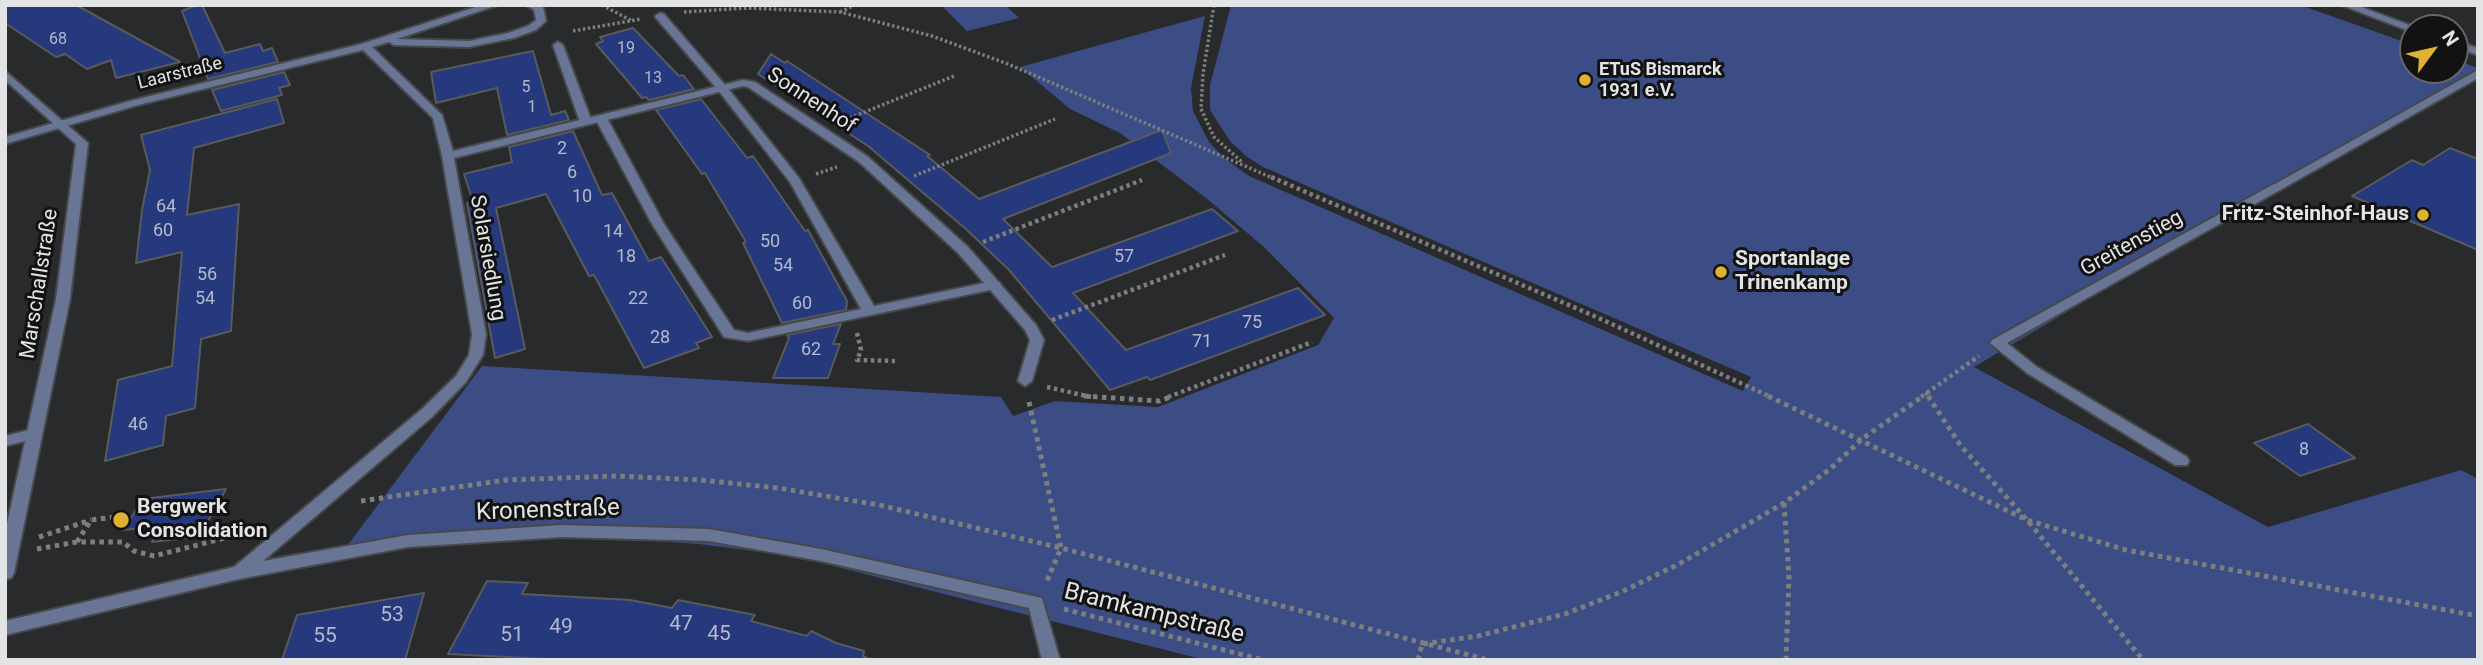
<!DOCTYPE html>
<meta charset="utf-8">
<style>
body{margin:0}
#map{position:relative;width:2483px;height:665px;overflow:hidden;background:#292a2c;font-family:Roboto,sans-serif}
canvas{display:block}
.frame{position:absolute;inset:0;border:7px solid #e3e4e6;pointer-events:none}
.north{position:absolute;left:2399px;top:14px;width:70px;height:70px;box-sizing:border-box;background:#121213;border:2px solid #666667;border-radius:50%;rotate:57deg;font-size:19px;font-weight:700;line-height:28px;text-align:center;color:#e3e4e6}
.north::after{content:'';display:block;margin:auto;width:24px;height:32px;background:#deb133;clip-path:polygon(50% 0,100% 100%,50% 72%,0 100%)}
</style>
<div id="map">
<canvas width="2483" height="665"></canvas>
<div class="frame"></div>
<div class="north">N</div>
</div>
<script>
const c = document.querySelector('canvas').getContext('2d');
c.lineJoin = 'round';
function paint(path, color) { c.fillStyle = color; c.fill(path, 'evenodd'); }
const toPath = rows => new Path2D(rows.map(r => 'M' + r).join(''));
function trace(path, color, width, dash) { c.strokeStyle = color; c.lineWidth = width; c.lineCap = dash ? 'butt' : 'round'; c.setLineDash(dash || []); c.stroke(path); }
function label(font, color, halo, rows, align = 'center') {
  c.font = font + ' Roboto,sans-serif'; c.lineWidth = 6; c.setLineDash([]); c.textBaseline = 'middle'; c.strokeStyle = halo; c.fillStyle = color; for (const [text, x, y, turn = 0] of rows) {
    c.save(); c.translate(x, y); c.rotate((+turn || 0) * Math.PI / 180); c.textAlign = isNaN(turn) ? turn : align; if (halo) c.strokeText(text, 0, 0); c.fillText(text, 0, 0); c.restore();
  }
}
paint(toPath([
 [941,5,1005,5,1019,18,967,31],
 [1231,5,2300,5,2413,45,2413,70,2455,70,2455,60,2478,68,1974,367,2268,527,2461,470,2478,479,2478,660,1205,660,794,556,699,544,576,536,347,546,482,366,1001,397,1013,416,1055,401,1158,407,1318,345,1334,318,1264,247,1206,198,1120,133,1070,109,1020,67,1205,16,1191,88,1193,111,1209,142,1223,157,1249,176,1743,391,1751,377,1263,167,1246,156,1230,141,1210,110,1210,85]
]), '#3b4d84');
const building = toPath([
 [5,5,76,5,180,62,116,78,111,60,87,69,65,54,56,57,5,23,5,5],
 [197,5,202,5,225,53,260,44,263,51,272,48,278,62,208,79,182,11,197,5],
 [633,28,679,76,683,75,694,89,649,100,646,97,642,98,596,44,603,41,600,37,633,28],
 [533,51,551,115,565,111,569,120,507,135,497,88,436,103,431,72,533,51],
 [771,54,785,63,787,61,930,155,927,156,979,199,1162,130,1171,153,1003,219,1052,267,1212,209,1238,231,1073,293,1126,350,1298,288,1325,315,1150,380,1147,377,1110,390,1009,270,967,230,868,146,758,74,771,54],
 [284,72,290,85,279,88,282,95,221,111,212,90,284,72],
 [277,99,284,123,194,148,187,215,239,204,231,331,201,339,195,408,166,416,163,445,105,461,118,380,172,366,182,252,136,263,142,210,150,170,141,135,277,99],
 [701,99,747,158,753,156,805,231,808,230,847,301,846,310,782,323,743,243,746,242,705,173,702,174,656,110,701,99],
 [573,131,602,195,612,193,649,261,661,257,712,337,696,343,699,348,644,368,594,275,589,276,546,194,496,208,525,349,495,358,467,203,473,202,464,174,512,162,509,147,573,131],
 [2450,148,2478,159,2478,250,2352,196,2412,160,2423,165,2450,148],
 [841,324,833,344,840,344,828,378,773,378,789,338,787,335,841,324],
 [2308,424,2355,458,2300,476,2254,443,2308,424],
 [226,489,208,521,203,522,195,537,152,542,161,526,123,530,143,499,226,489],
 [487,581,528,583,522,594,630,600,672,608,678,600,755,615,751,621,807,636,811,631,836,643,864,651,863,656,871,660,565,660,448,654,487,581],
 [424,593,405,660,282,660,297,615,424,593]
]);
paint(building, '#25397c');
trace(building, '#585a5c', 2);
const service = toPath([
 [660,13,664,14,726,86,799,178,874,306,994,281,999,282,1001,285,999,288,748,341,724,337,652,224,595,118,597,116,605,116,607,118,664,224,734,330,748,333,861,309,790,182,718,90,656,18,655,16,660,13],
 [558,42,563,45,592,122,590,124,582,124,580,122,553,45,558,42],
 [2274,184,2278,185,2280,188,2278,191,2007,343,2037,367,2187,457,2189,461,2187,465,2175,465,2027,373,1990,343,1992,340,2274,184],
 [33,429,38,430,41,434,38,438,5,446,5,436,33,429]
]);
const minor = toPath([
 [482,5,498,5,397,39,469,41,508,33,528,26,536,20,534,10,526,5,543,7,546,21,536,30,514,38,469,47,394,45,389,42,372,47,442,115,453,151,743,80,755,82,867,156,968,247,1036,325,1044,340,1032,381,1025,386,1018,381,1030,340,1025,330,958,253,859,162,748,87,743,86,454,158,486,334,483,355,466,382,432,417,263,561,408,535,562,525,709,529,821,549,1042,598,1060,660,1042,660,1029,608,821,561,709,541,562,537,408,547,239,579,5,635,5,621,234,567,422,409,456,376,469,355,472,334,442,156,433,118,363,50,138,105,5,144,5,137,130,101,361,44,482,5],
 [2341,5,2356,5,2417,28,2413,28,2413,32,2409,31,2341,5],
 [2455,41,2478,48,2478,55,2455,47,2455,41],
 [2478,70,2478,78,2278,191,2270,191,2268,188,2478,70]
]);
const tertiary = toPath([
 [5,71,88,143,70,299,14,573,11,578,5,579,5,533,56,299,76,144,5,80,5,71]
]);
trace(service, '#47484a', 4);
trace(minor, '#47484a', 4);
trace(tertiary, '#47484a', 4);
trace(toPath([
 [602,5,632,21],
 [1214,5,1203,74,1201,109,1214,137,1243,163],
 [684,12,746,8,840,12,932,36,1008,64,1275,179],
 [840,12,855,5],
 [573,31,641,19],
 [845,120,954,76],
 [816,174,837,167],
 [914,176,1055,119]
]), '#7d7e80', 3.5, [2.5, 2.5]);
trace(toPath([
 [1271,177,1592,315,1771,397],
 [983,242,1142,180],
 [1052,320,1225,255],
 [857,333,861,350,857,360,895,361],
 [1047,387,1091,397],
 [1926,392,1929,397],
 [1168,397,1312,342],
 [1921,397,1979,356]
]), '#7d7e80', 4.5, [3.5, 3.5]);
trace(toPath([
 [1084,396,1159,401,1173,396],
 [1768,396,2027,520,2126,550,2478,616],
 [1928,396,1961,446,2027,520,2143,660],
 [1029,402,1061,548,1046,583],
 [361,501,506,480,617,476,701,480,778,488,879,505,1061,548,1488,660],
 [1784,503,1789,577,1786,660],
 [39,537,91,520],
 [77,542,91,520,116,517],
 [37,549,77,542,123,542,134,551,154,556,245,533],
 [1064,609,1263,660],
 [1418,660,1422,644,1478,636,1565,614,1621,592,1679,564,1784,503,1830,469,1862,439,1923,396]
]), '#7d7e80', 5, [4.5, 4.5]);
paint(service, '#687595');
paint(minor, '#687595');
paint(tertiary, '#687595');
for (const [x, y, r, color] of [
 [1585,80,7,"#deb133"],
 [2423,215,7,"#deb133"],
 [1721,272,7,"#deb133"],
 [121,520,9,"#deb133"]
]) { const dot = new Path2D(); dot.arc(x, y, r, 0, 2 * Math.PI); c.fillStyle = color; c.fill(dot); trace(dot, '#121213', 2.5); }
label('16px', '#b4b9cc', null, [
 ["68",58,40],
 ["19",626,49],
 ["13",653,79],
 ["5",526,88],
 ["1",532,108]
]);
label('bold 18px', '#e3e4e6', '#121213', [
 ["ETuS Bismarck",1599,70],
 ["1931 e.V.",1599,91]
], 'left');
label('18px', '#e3e4e6', '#121213', [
 ["Laarstraße",180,74,-14]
]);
label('18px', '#b4b9cc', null, [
 ["2",562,149],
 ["6",572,173],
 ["10",582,197],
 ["64",166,207],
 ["60",163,231],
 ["14",613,232],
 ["50",770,242],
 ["18",626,257],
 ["57",1124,257],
 ["54",783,266],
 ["56",207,275],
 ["54",205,299],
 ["22",638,299],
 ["60",802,304],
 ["75",1252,323],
 ["28",660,338],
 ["71",1202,342],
 ["62",811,350],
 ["46",138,425],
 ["8",2304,450]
]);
label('21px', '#e3e4e6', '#121213', [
 ["Sonnenhof",811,101,33],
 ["Greitenstieg",2132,244,-29],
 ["Solarsiedlung",487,258,80],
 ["Marschallstraße",40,284,-81]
]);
label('bold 21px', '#e3e4e6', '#121213', [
 ["Fritz-Steinhof-Haus",2409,215,"right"],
 ["Sportanlage",1735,260],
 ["Trinenkamp",1735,284],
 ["Bergwerk",137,508],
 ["Consolidation",137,532]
], 'left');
label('21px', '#b4b9cc', null, [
 ["53",392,616],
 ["47",681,625],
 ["49",561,628],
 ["45",719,635],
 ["51",512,636],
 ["55",325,637]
]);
label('24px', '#e3e4e6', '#121213', [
 ["Kronenstraße",548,511,-2],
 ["Bramkampstraße",1154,614,14]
]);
</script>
